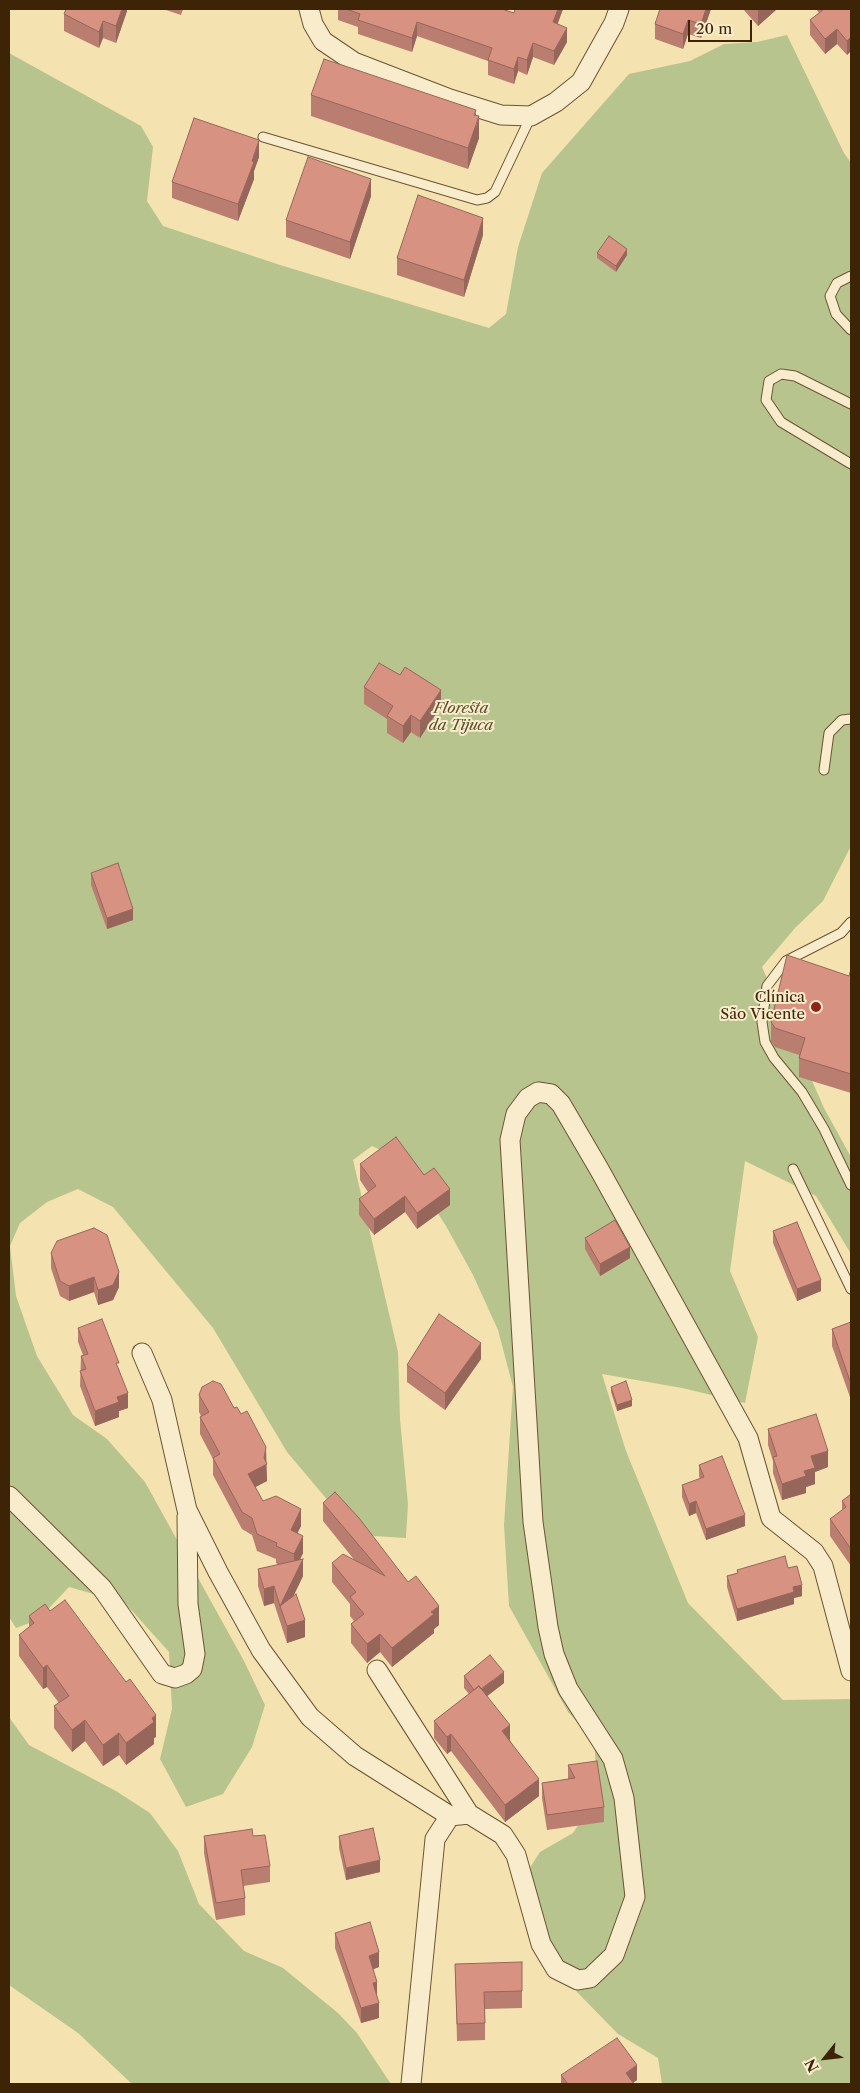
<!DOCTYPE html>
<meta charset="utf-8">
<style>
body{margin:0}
#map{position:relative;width:860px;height:2093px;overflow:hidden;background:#f5e2b1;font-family:"Libre Caslon Text",serif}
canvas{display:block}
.frame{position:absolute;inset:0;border:10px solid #3e2407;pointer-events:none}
.north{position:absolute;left:800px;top:2033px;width:50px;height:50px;-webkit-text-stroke:4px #f8eccc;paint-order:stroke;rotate:241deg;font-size:14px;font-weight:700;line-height:20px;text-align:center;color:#3e2407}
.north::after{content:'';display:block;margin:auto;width:18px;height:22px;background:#3e2407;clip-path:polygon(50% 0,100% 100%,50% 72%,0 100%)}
.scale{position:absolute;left:688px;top:20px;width:64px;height:22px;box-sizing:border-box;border:2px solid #3e2407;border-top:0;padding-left:6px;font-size:15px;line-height:18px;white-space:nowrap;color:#3e2407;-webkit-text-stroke:4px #f8eccc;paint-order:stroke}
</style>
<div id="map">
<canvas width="860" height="2093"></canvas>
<div class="frame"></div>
<div class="north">N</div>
<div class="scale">20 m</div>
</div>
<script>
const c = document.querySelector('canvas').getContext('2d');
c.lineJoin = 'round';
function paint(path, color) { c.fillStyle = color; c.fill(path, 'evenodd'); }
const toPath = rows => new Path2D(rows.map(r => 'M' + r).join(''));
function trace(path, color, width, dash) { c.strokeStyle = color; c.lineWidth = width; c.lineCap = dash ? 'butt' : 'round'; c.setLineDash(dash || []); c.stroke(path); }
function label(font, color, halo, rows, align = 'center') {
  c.font = font + ' "Libre Caslon Text",serif'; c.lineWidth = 4; c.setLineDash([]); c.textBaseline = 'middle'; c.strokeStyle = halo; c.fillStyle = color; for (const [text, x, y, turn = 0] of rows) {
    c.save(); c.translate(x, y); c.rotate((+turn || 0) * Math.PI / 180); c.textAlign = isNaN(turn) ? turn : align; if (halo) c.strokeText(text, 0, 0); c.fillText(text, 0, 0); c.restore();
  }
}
paint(toPath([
 [787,35,844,153,851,163,851,846,823,901,795,928,762,967,824,1108,851,1157,851,1254,816,1196,745,1161,730,1271,758,1337,745,1403,682,1388,602,1374,626,1451,688,1603,783,1700,851,1699,851,2084,662,2084,658,2058,618,2034,577,1992,544,1933,522,1880,540,1852,573,1833,598,1795,594,1740,568,1712,509,1606,504,1525,513,1387,498,1330,473,1275,446,1226,426,1195,395,1157,372,1146,353,1160,398,1352,400,1419,408,1504,406,1538,357,1535,287,1452,213,1328,113,1207,78,1189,47,1202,20,1223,10,1246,16,1296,37,1356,73,1415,107,1439,145,1482,244,1661,265,1705,252,1747,223,1794,186,1807,160,1759,172,1709,169,1652,125,1603,69,1587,38,1620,16,1628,9,1617,9,53,141,126,153,147,147,201,163,226,280,265,489,328,506,314,518,247,542,173,629,74,690,61,724,44,757,42],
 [9,1717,29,1745,116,1791,150,1813,178,1851,199,1904,244,1951,283,1968,338,2013,357,2033,391,2084,132,2084,78,2033,9,1985]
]), '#b8c48e');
const service = toPath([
 [263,137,477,200,487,198,495,192,531,116],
 [851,276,837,283,830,296,836,314,851,330],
 [851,404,795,376,781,374,769,381,766,400,781,422,851,464],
 [824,770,829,733,842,720,851,719],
 [851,922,841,933,786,961,767,986,762,1022,765,1042,774,1058,802,1092,824,1129,851,1185],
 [793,1169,851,1289]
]);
const minor = toPath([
 [309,9,313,24,323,41,354,62,450,99,501,115,531,116,556,102,581,82,614,23,619,9],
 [142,1353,162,1400,187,1510,218,1572,261,1650,310,1717,355,1756,450,1816],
 [9,1496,102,1588,162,1674,175,1678,186,1674,192,1669,195,1654,188,1604,187,1516],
 [377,1670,469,1814],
 [411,2084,435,1839,450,1816,469,1814,503,1835,516,1855,541,1944,556,1969,578,1980,590,1978,614,1955,635,1897,624,1798,613,1759,568,1689,554,1654,548,1627,533,1522,510,1140,516,1114,528,1098,538,1092,551,1094,561,1104,599,1169,748,1438,771,1518,814,1552,823,1566,851,1671]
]);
trace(service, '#6c5432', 11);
trace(minor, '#6c5432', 21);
trace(service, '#f8eccc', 9);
trace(minor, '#f8eccc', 19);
paint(toPath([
 [127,9,127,11,116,43,103,38,99,48,64,31,64,14],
 [163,9,183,9,181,15],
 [338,9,502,9,514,13,563,9,557,24,567,42,554,65,533,57,527,75,518,71,514,84,488,75,488,61,417,36,412,52,358,34,358,27,338,20],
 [711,9,701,38,688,34,683,49,655,39,655,24],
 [743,9,777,9,758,26],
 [816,9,851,9,851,51,847,55,837,44,825,54,810,35,810,20,819,13],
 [311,95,479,138,468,169,311,116],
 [259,157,254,171,254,179,238,221,172,198,172,182],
 [371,196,350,259,286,237,286,220],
 [483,235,464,297,397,275,397,258],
 [597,253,627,255,616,272,597,258],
 [364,687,441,706,420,738,411,732,403,743,387,733,387,719,364,704],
 [91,873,133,920,107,929,91,885],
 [851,969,851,1093,799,1077,799,1055,775,1047,771,1041,771,1022,849,976],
 [360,1164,424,1175,450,1205,417,1229,405,1212,374,1235,359,1215,359,1199,368,1192,360,1180],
 [773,1231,821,1291,797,1301,773,1243],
 [585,1238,630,1258,600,1276,585,1249],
 [51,1253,119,1287,113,1300,98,1305,94,1292,69,1301,60,1296,51,1268],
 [851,1322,851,1400,832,1346,832,1329],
 [78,1328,119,1369,128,1408,119,1411,119,1417,95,1426,80,1386,81,1356,83,1355,78,1342],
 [481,1359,445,1410,407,1382,407,1365],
 [611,1387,632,1406,617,1411,611,1392],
 [199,1395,234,1408,266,1462,267,1481,255,1487,263,1501,301,1526,297,1533,303,1553,300,1560,303,1576,293,1596,305,1637,287,1643,274,1603,264,1606,258,1586,258,1569,279,1565,276,1563,276,1559,257,1551,252,1535,242,1529,213,1475,213,1459,200,1434,200,1417,201,1416,199,1412],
 [768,1429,828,1467,815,1472,815,1484,806,1487,806,1493,782,1500,773,1473,773,1461,768,1445],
 [699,1465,745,1526,706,1540,696,1513,689,1516,682,1497,682,1485,700,1479,699,1476],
 [851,1494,851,1566,830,1536,830,1519,842,1511,842,1501],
 [323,1503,439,1625,434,1629,434,1633,392,1667,380,1652,367,1663,351,1643,351,1624,354,1621,350,1616,350,1604,332,1582,332,1563,356,1562,323,1521],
 [788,1568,802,1596,794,1598,794,1604,737,1621,727,1587,727,1576,737,1573,737,1570],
 [50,1611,156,1737,154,1738,154,1744,126,1765,119,1755,103,1766,85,1741,72,1752,54,1728,54,1706,59,1703,47,1687,43,1689,19,1656,19,1635,29,1627,29,1616],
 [464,1676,504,1683,487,1696,539,1796,505,1822,451,1751,447,1754,434,1738,434,1721,469,1694,464,1688],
 [568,1765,604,1807,604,1822,547,1830,542,1798,542,1783,568,1779],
 [204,1836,253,1836,270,1866,270,1882,243,1886,245,1898,245,1915,216,1920,204,1853],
 [339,1836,380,1872,346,1880,339,1848],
 [335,1933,379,1967,373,1969,379,2018,361,2023,335,1948],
 [455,1964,522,1991,522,2008,485,2009,485,2040,457,2041],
 [561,2075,637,2080,633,2083,634,2084,561,2084]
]), '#ba7e70');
paint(toPath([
 [122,9,127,9,127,11,116,43,116,26],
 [558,9,563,9,553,37,553,22],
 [706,9,711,9,701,38,701,24],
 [760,9,777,9,758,26,758,11],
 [688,20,688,34,683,49,683,34],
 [103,21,103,38,99,48,99,32],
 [417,22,417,36,412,52,412,38],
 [567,28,567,42,554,65,554,51],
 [837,29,837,44,825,54,825,39],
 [851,37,851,51,847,55,847,41],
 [533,43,533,57,527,75,527,60],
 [518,57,518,71,514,84,514,69],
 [476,110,476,126,479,116,479,138,468,169,468,148],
 [259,140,259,157,254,171,254,179,238,221,238,204],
 [371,179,371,196,350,259,350,242],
 [483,218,483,235,464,297,464,280],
 [627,249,627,255,616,272,616,266],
 [441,690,441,706,420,738,420,721],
 [411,715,411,732,403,743,403,726],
 [133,909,133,920,107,929,107,918],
 [450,1189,450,1205,417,1229,417,1213],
 [405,1196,405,1212,374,1235,374,1219],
 [630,1247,630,1258,600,1276,600,1264],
 [119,1272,119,1287,113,1300,98,1305,98,1290],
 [94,1277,94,1292,69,1301,69,1286],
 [821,1280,821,1291,797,1301,797,1289],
 [481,1343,481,1359,445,1410,445,1393],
 [128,1393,128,1408,119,1411,119,1417,95,1426,95,1411,117,1397],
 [632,1400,632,1406,617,1411,617,1405],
 [266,1447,267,1481,248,1491,248,1474,264,1458],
 [828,1451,828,1467,815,1472,815,1484,806,1487,806,1493,782,1500,782,1484,804,1471,811,1456],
 [696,1501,696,1513,689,1516,689,1504],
 [301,1509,301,1526,291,1546,291,1530],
 [745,1515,745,1526,706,1540,706,1529],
 [303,1536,303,1553,294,1571,294,1554],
 [303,1559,303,1576,284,1616,280,1606,280,1623,280,1606],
 [802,1585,802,1596,794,1598,794,1604,737,1621,737,1609,793,1587],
 [274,1586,274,1603,264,1606,264,1589],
 [439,1606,439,1625,434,1629,434,1633,392,1667,392,1648,431,1612],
 [305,1620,305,1637,287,1643,287,1626],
 [380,1634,380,1652,367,1663,367,1644],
 [47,1665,47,1687,43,1689,43,1668],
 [504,1672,504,1683,477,1704,477,1693],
 [156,1715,156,1737,154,1738,154,1744,126,1765,126,1743,152,1718],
 [85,1720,85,1741,72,1752,72,1730],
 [510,1725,510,1742,502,1731],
 [119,1733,119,1755,103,1766,103,1745],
 [451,1734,451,1751,447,1754,447,1737],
 [539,1779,539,1796,505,1822,505,1805],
 [380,1860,380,1872,346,1880,346,1868],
 [379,1952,379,1967,369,1971,369,1956],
 [377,1982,377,1997,373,1983],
 [379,2003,379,2018,361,2023,361,2008],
 [637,2065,637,2080,631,2084,626,2073]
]), '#97665b');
const building = toPath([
 [66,9,122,9,116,26,103,21,99,32,64,14,66,9],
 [346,9,502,9,514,13,515,9,558,9,553,22,567,28,554,51,533,43,527,60,518,57,514,69,488,60,492,48,417,22,412,38,358,20,360,14,346,9],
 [660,9,706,9,701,24,688,20,683,34,655,24,660,9],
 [824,9,851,9,851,37,847,41,837,29,825,39,810,20,824,9],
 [324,59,476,110,474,115,479,116,468,148,311,95,324,59],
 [194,118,259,140,252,161,254,162,238,204,172,182,194,118],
 [308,157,371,179,350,242,286,220,308,157],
 [418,195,483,218,464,280,397,258,418,195],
 [609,236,627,249,616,266,597,253,609,236],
 [379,663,400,675,405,667,441,690,420,721,411,715,403,726,387,716,393,706,364,687,379,663],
 [118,863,133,909,107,918,91,873,118,863],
 [787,955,849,976,851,969,851,1074,799,1058,805,1038,775,1028,771,1022,787,955],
 [396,1137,424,1175,434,1168,450,1189,417,1213,405,1196,374,1219,359,1199,376,1186,360,1164,396,1137],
 [615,1220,630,1247,600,1264,585,1238,615,1220],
 [797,1222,821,1280,797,1289,773,1231,797,1222],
 [94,1228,107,1235,119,1272,113,1285,98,1290,94,1277,69,1286,60,1281,51,1253,57,1241,94,1228],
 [439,1314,481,1343,445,1393,407,1365,439,1314],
 [102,1319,119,1363,116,1363,128,1393,117,1397,119,1402,95,1411,80,1371,86,1369,81,1356,88,1354,78,1328,102,1319],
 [851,1322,851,1384,832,1329,851,1322],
 [213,1381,221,1384,234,1408,237,1407,241,1414,247,1411,266,1447,264,1458,267,1464,248,1474,263,1501,276,1496,301,1509,291,1530,303,1536,294,1554,276,1546,277,1543,257,1534,252,1518,242,1512,213,1458,220,1454,200,1417,209,1412,199,1395,202,1387,213,1381],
 [626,1381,632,1400,617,1405,611,1387,626,1381],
 [816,1414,828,1451,811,1456,815,1468,804,1471,806,1476,782,1484,773,1457,777,1456,768,1429,816,1414],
 [722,1456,745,1515,706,1529,696,1501,689,1504,682,1485,704,1477,699,1465,722,1456],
 [335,1492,359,1518,408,1582,416,1576,439,1606,431,1612,434,1614,392,1648,380,1634,367,1644,351,1624,364,1614,350,1597,356,1592,332,1563,343,1554,385,1576,323,1503,335,1492],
 [851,1494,851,1549,830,1519,846,1507,842,1501,851,1494],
 [785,1556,788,1568,797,1566,802,1585,793,1587,794,1592,737,1609,727,1576,738,1573,737,1570,785,1556],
 [303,1559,280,1606,274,1586,264,1589,258,1569,303,1559],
 [296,1594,305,1620,287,1626,280,1606,296,1594],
 [65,1600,126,1682,130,1679,156,1715,152,1718,154,1722,126,1743,119,1733,103,1745,85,1720,72,1730,54,1706,69,1696,47,1665,43,1668,19,1635,34,1623,29,1616,45,1604,50,1611,65,1600],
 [490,1655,504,1672,481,1689,479,1686,474,1690,464,1676,490,1655],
 [479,1686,510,1725,502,1731,539,1779,505,1805,451,1734,447,1737,434,1721,479,1686],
 [597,1761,604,1807,547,1815,542,1783,575,1778,568,1765,597,1761],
 [373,1828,380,1860,346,1868,339,1836,373,1828],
 [252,1829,253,1836,265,1835,270,1866,241,1870,245,1898,216,1903,204,1836,252,1829],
 [370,1922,379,1952,369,1956,377,1982,373,1983,379,2003,361,2008,335,1933,370,1922],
 [522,1962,522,1991,484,1992,485,2023,457,2024,455,1964,522,1962],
 [617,2038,637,2065,626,2073,634,2084,568,2084,561,2075,617,2038]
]);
paint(building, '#d89282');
trace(building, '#97665b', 1);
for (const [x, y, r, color] of [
 [816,1007,6,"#8f2418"]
]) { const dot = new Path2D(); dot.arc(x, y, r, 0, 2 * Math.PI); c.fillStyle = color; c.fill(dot); trace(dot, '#f8eccc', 2); }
label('italic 15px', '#5c4c29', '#f8eccc', [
 ["Floresta",461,709],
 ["da Tijuca",461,726]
]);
label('15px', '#3e2407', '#f8eccc', [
 ["Clínica",805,998],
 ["São Vicente",805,1015]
], 'right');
</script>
